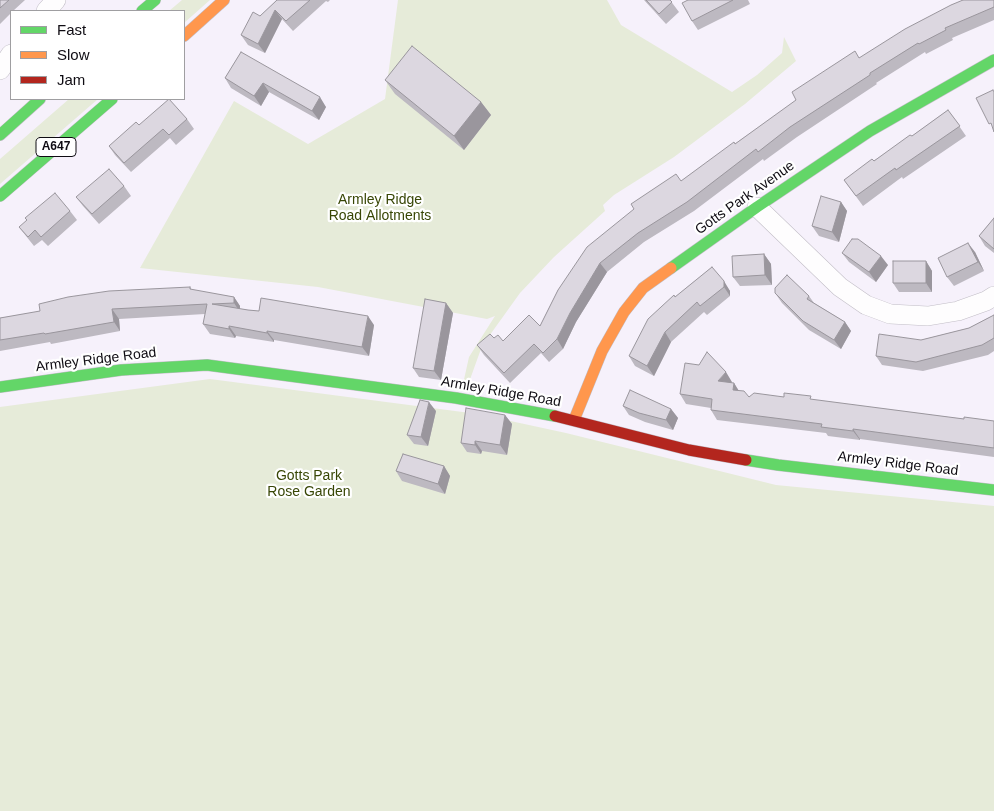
<!DOCTYPE html>
<style>
body{margin:0}
#map{position:relative;width:994px;height:811px;overflow:hidden;background:#f6f1fb;font-family:Arial,sans-serif}
canvas{display:block}
.legend{position:absolute;left:10px;top:10px;width:175px;height:90px;box-sizing:border-box;background:#fff;border:1px solid #9f9ea1;margin:0;padding:6px 9px;list-style:none;font-size:15px;color:#0f0c13}
.legend li{display:flex;align-items:center;gap:10px;height:25px}
.legend b{width:25px;border:1px solid #9f9ea1}
</style>
<div id="map">
<canvas width="994" height="811"></canvas>
<ul class="legend">
<li><b style="height:6px;background:#63d668"></b>Fast</li>
<li><b style="height:6px;background:#ff974d"></b>Slow</li>
<li><b style="height:6px;background:#b3261e"></b>Jam</li>
</ul>
</div>
<script>
const c = document.querySelector('canvas').getContext('2d');
c.lineJoin = 'round';
function paint(path, color) { c.fillStyle = color; c.fill(path, 'evenodd'); }
const toPath = rows => new Path2D(rows.map(r => 'M' + r).join(''));
function trace(path, color, width, dash) { c.strokeStyle = color; c.lineWidth = width; c.lineCap = dash ? 'butt' : 'round'; c.setLineDash(dash || []); c.stroke(path); }
function label(font, color, halo, rows, align = 'center') {
  c.font = font + ' Arial,sans-serif'; c.lineWidth = 4.5; c.setLineDash([]); c.textBaseline = 'middle'; c.strokeStyle = halo; c.fillStyle = color; for (const [text, x, y, turn = 0] of rows) {
    c.save(); c.translate(x, y); c.rotate((+turn || 0) * Math.PI / 180); c.textAlign = isNaN(turn) ? turn : align; if (halo) c.strokeText(text, 0, 0); c.fillText(text, 0, 0); c.restore();
  }
}
paint(toPath([
 [182,0,210,0,184,23,184,11,169,11],
 [398,0,607,0,621,25,732,92,757,75,782,53,784,37,796,61,745,104,674,157,614,195,603,205,605,211,554,257,520,293,482,346,468,385,463,384,469,357,495,316,487,319,318,287,140,268,234,101,308,144,385,99],
 [69,99,98,99,0,184,0,159],
 [210,379,478,414,566,433,776,485,994,506,994,811,0,811,0,407]
]), '#e6ebd9');
const street = toPath([
 [46,11,56,0],
 [0,70,11,54],
 [757,207,840,287,866,305,890,314,928,316,958,311,986,301,994,296]
]);
const fast = toPath([
 [142,11,155,0],
 [0,135,40,99],
 [0,196,112,99],
 [671,268,757,207,870,131,994,60],
 [0,387,121,370,207,365,456,398,555,416],
 [746,460,778,465,994,490]
]);
const slow = toPath([
 [184,36,224,0],
 [574,420,602,351,624,312,643,288,671,268]
]);
const jam = toPath([
 [555,416,689,450,746,460]
]);
trace(street, '#c1bdc6', 20);
trace(fast, '#c1bdc6', 12);
trace(slow, '#c1bdc6', 12);
trace(jam, '#c1bdc6', 12);
trace(street, '#fefdfe', 19);
trace(fast, '#63d668', 11);
trace(slow, '#ff974d', 11);
trace(jam, '#b3261e', 11);
paint(toPath([
 [0,0,25,0,13,11,11,11,11,13,0,24],
 [277,0,330,0,328,2,326,1,293,31,282,19,265,53,248,45,241,35],
 [644,0,670,0,679,12,666,24],
 [688,0,748,0,750,4,698,30,692,21],
 [994,0,994,20,952,38,953,40,926,54,925,52,876,83,877,84,797,137,764,161,763,159,694,211,644,242,607,272,576,322,563,349,549,362,541,353,510,383,484,355,477,345,494,338,503,341,540,326,558,290,681,181,859,58],
 [241,52,326,107,319,120,269,92,261,106,231,88,225,78],
 [385,80,481,102,491,115,464,150,395,94],
 [948,110,966,136,903,179,902,177,863,206,844,180,912,136],
 [187,119,194,129,176,145,170,138,131,172,115,155,109,146,139,125],
 [124,186,131,196,99,224,83,206,76,197],
 [841,202,847,211,839,242,819,236,812,226],
 [70,211,77,220,48,246,42,240,34,246,26,236,19,227],
 [994,218,994,253,985,246,979,236],
 [975,252,984,271,954,286,947,277],
 [842,253,888,265,876,282,849,262],
 [764,254,771,264,772,285,740,286,733,277],
 [926,261,932,271,932,292,899,292,893,283],
 [712,267,730,291,730,296,707,315,704,312,671,342,654,376,635,366,629,356,675,297],
 [190,287,192,290,234,297,240,306,240,309,374,325,369,356,274,340,274,342,236,336,235,338,210,334,203,324,205,314,119,319,120,331,51,344,50,342,0,351,0,318],
 [775,293,809,296,814,303,845,322,851,331,841,349,809,330,782,303],
 [446,303,453,313,441,380,419,377,413,368],
 [994,315,994,351,988,355,923,371,882,365,876,356,921,340,969,328],
 [732,382,731,383,734,383,739,391,749,397,784,397,813,400,964,419,994,421,994,457,860,439,860,440,828,436,826,433,717,420,711,410,711,408,686,404,680,394],
 [623,406,671,409,678,418,673,430,645,422,629,415],
 [436,411,428,446,414,444,407,435],
 [505,415,512,424,507,455,482,451,481,454,467,452,461,443],
 [444,466,450,476,445,494,402,481,396,471]
]), '#bdb9c1');
paint(toPath([
 [275,10,282,19,265,53,258,44],
 [263,83,269,92,261,106,254,96],
 [320,97,326,107,319,120,312,111],
 [481,102,491,115,464,150,454,136],
 [841,202,847,211,839,242,832,232],
 [968,243,975,252,984,271,978,262],
 [764,254,771,264,772,285,765,275],
 [881,256,888,265,876,282,869,272],
 [926,261,932,271,932,292,926,283],
 [600,263,607,272,576,322,563,349,557,339,570,313],
 [724,281,730,291,730,296,724,287],
 [234,297,240,306,240,312,234,303],
 [446,303,453,313,441,380,434,371],
 [112,309,119,319,120,331,114,322],
 [368,316,374,325,369,356,362,347],
 [845,322,851,331,841,349,834,340],
 [229,326,236,336,235,338,229,329],
 [267,331,274,340,274,342,267,333],
 [665,332,671,342,654,376,647,366],
 [726,372,732,382,725,391,718,381],
 [734,383,740,393,733,390],
 [429,402,436,411,428,446,421,437],
 [671,409,678,418,673,430,666,420],
 [505,415,512,424,507,455,500,445],
 [853,429,860,439,860,440,853,431],
 [475,441,482,451,481,454,475,445],
 [444,466,450,476,445,494,438,484]
]), '#9a969d');
const building = toPath([
 [0,0,9,0,0,8,0,0],
 [277,0,310,0,286,21,275,10,258,44,241,35,253,12,260,16,277,0],
 [646,0,670,0,672,2,659,14,646,0],
 [688,0,733,0,692,21,682,3,688,0],
 [963,0,994,0,994,7,945,28,946,30,919,44,918,43,870,73,870,75,790,127,758,152,756,149,687,202,638,233,600,263,570,313,557,339,543,353,534,344,504,373,477,345,490,334,494,338,498,335,503,341,529,315,540,326,558,290,587,247,634,209,631,204,676,174,681,181,734,142,735,144,796,100,792,92,855,51,859,58,905,29,951,5,963,0],
 [412,46,481,102,454,136,385,80,412,46],
 [241,52,320,97,312,111,263,83,254,96,225,78,241,52],
 [993,90,994,92,994,132,991,123,989,124,976,98,993,90],
 [169,99,187,119,169,135,163,129,124,163,109,146,136,122,139,125,169,99],
 [948,110,960,126,896,170,895,168,856,196,844,180,872,159,874,161,910,135,912,136,948,110],
 [109,169,124,186,92,214,76,197,109,169],
 [55,193,70,211,41,237,35,230,28,237,19,227,27,220,25,218,55,193],
 [821,196,841,202,832,232,812,226,821,196],
 [994,218,994,249,979,236,994,218],
 [852,239,858,239,881,256,869,272,842,253,852,239],
 [968,243,978,262,947,277,938,258,968,243],
 [764,254,765,275,733,277,732,256,764,254],
 [893,261,926,261,926,283,893,283,893,261],
 [712,267,724,281,724,287,700,306,697,302,665,332,647,366,629,356,648,319,674,295,675,297,712,267],
 [787,275,809,296,807,299,845,322,834,340,803,321,775,293,775,288,787,275],
 [190,287,190,289,234,297,234,303,212,304,248,310,259,311,261,298,368,316,362,347,267,331,267,333,229,326,229,329,203,324,207,304,112,309,114,322,45,334,44,333,0,340,0,318,40,311,39,304,68,297,109,291,190,287],
 [425,299,446,303,434,371,413,368,425,299],
 [994,315,994,338,982,345,916,362,876,356,879,334,921,340,969,328,994,315],
 [707,352,726,372,718,381,734,383,733,390,744,391,749,397,754,393,784,397,784,393,811,396,810,399,964,419,964,417,994,421,994,448,853,429,853,431,821,427,822,424,711,410,712,399,680,394,685,363,699,365,707,352],
 [630,390,671,409,666,420,639,413,623,406,630,390],
 [420,400,429,402,421,437,407,435,420,400],
 [466,408,505,415,500,445,475,441,475,445,461,443,466,408],
 [403,454,444,466,438,484,396,471,403,454]
]);
paint(building, '#dcd7e0');
trace(building, '#9a969d', 1);
for (const [x, y, w] of [
 [56,147,40]
]) { const box = new Path2D(); box.roundRect(x - w / 2, y - 9.5, w, 19, 4); c.fillStyle = '#fff'; c.fill(box); trace(box, '#0f0c13', 1); }
label('bold 12px', '#0f0c13', null, [
 ["A647",56,147]
]);
label('14px', '#0f0c13', '#fff', [
 ["Gotts Park Avenue",745,198,-35],
 ["Armley Ridge Road",96,360,-7],
 ["Armley Ridge Road",501,392,10],
 ["Armley Ridge Road",898,464,7]
]);
label('14px', '#384605', '#fff', [
 ["Armley Ridge",380,200],
 ["Road Allotments",380,216],
 ["Gotts Park",309,476],
 ["Rose Garden",309,492]
]);
</script>
